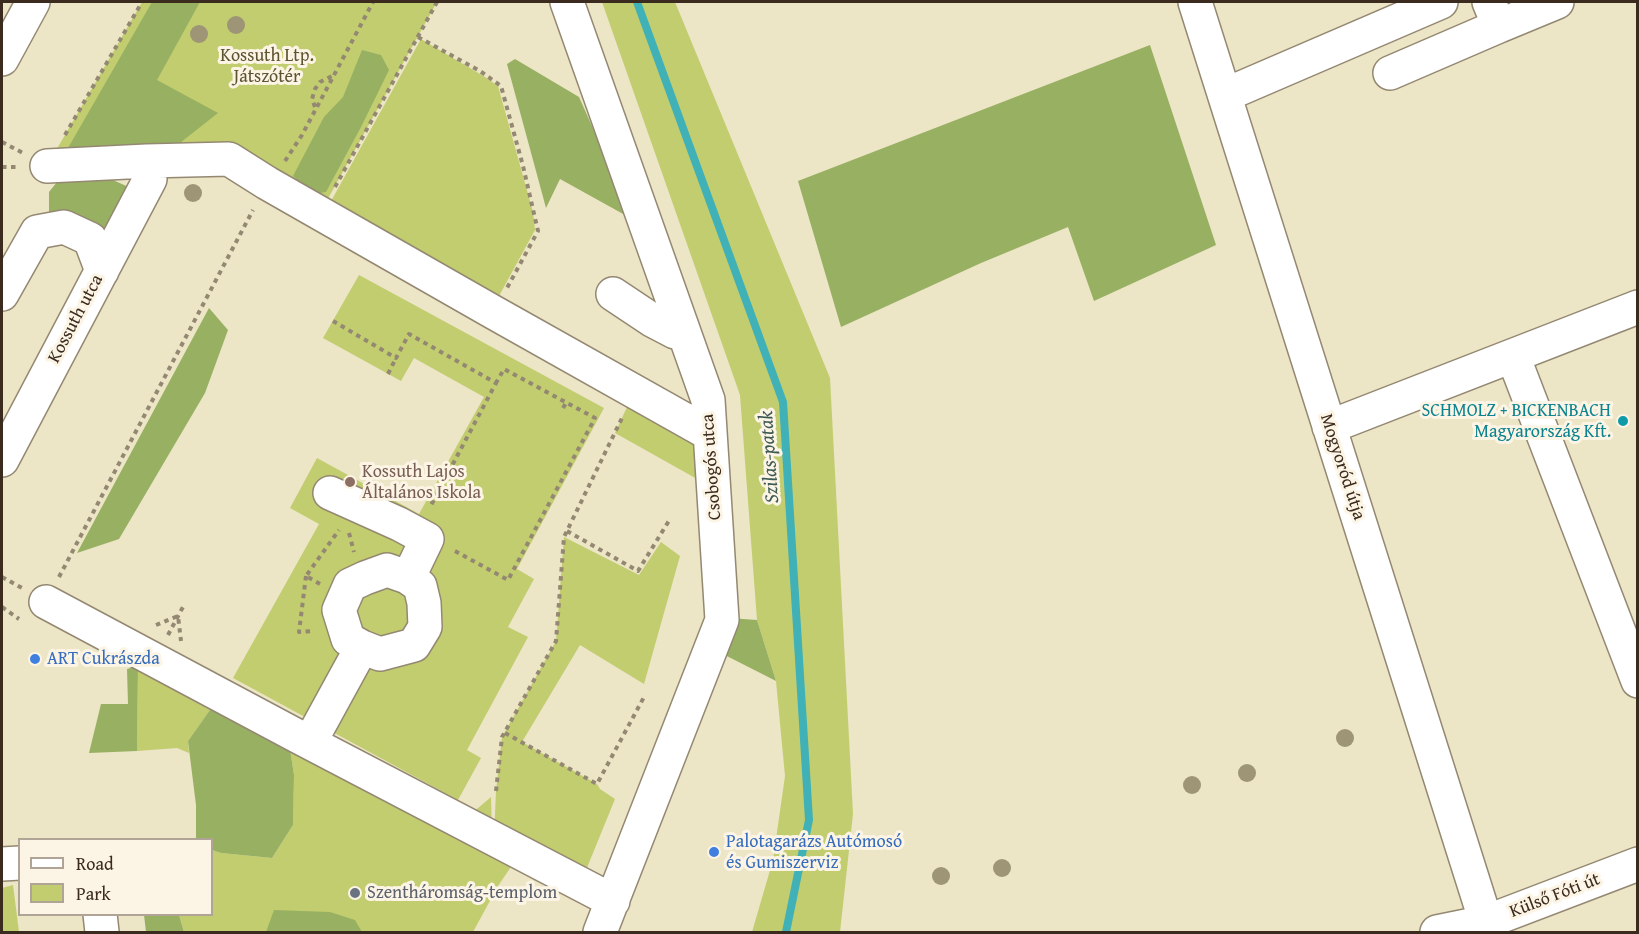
<!DOCTYPE html>
<meta charset="utf-8">
<style>
body{margin:0}
#map{position:relative;width:1639px;height:934px;overflow:hidden;background:#ece5c6;font-family:"Gentium Book Plus",serif}
canvas{display:block}
.frame{position:absolute;inset:0;border:3px solid #3b2a1e;pointer-events:none}
.legend{position:absolute;left:18px;top:838px;width:195px;height:78px;box-sizing:border-box;background:#fcf5e5;border:2px solid #afa495;margin:0;padding:8px 10px;list-style:none;font-size:18px;color:#3b2a1e}
.legend li{display:flex;align-items:center;gap:12px;height:30px}
.legend b{width:30px;border:2px solid #afa495}
</style>
<div id="map">
<canvas width="1639" height="934"></canvas>
<div class="frame"></div>
<ul class="legend">
<li><b style="height:8px;background:#fff"></b>Road</li>
<li><b style="height:16px;background:#c1cd6f"></b>Park</li>
</ul>
</div>
<script>
const c = document.querySelector('canvas').getContext('2d');
c.lineJoin = 'round';
function paint(path, color) { c.fillStyle = color; c.fill(path, 'evenodd'); }
const toPath = rows => new Path2D(rows.map(r => 'M' + r).join(''));
function trace(path, color, width, dash) { c.strokeStyle = color; c.lineWidth = width; c.lineCap = dash ? 'butt' : 'round'; c.setLineDash(dash || []); c.stroke(path); }
function label(font, color, halo, rows, align = 'center') {
  c.font = font + ' "Gentium Book Plus",serif'; c.lineWidth = 6; c.setLineDash([]); c.textBaseline = 'middle'; c.strokeStyle = halo; c.fillStyle = color; for (const [text, x, y, turn = 0] of rows) {
    c.save(); c.translate(x, y); c.rotate((+turn || 0) * Math.PI / 180); c.textAlign = isNaN(turn) ? turn : align; if (halo) c.strokeText(text, 0, 0); c.fillText(text, 0, 0); c.restore();
  }
}
paint(toPath([
 [142,2,437,2,320,213,229,159,47,166],
 [602,2,675,2,830,378,853,814,840,932,752,932,773,860,785,776,776,681,757,620,740,395],
 [421,39,485,77,498,86,533,212,535,230,493,307,325,212],
 [359,275,604,408,517,569,534,579,508,627,528,637,467,750,481,758,458,800,233,678,319,524,290,508,317,458,419,514,484,397,414,358,401,381,323,338],
 [634,392,706,432,706,484,615,433],
 [564,537,639,575,661,542,680,556,644,684,580,645,522,742,597,784,600,789,615,799,584,875,494,838,496,791,502,737,556,641],
 [138,666,217,700,188,741,189,753,177,748,137,751],
 [288,736,519,855,498,886,473,932,184,932,179,915,212,914,212,850,221,853,272,858,293,825,294,775],
 [491,797,492,835,464,820],
 [13,885,19,932,3,932,2,888]
]), '#c1cd6f');
paint(toPath([
 [152,2,200,2,157,80,218,113,171,150,68,148],
 [1150,45,1216,245,1094,301,1068,227,981,263,841,327,798,181],
 [362,50,381,55,389,70,361,127,326,192,313,194,293,176,324,117,343,97],
 [515,59,579,97,634,220,560,179,546,208,507,64],
 [66,171,104,176,133,189,105,242,55,223,49,212,49,192],
 [209,308,228,330,205,393,119,539,77,553],
 [729,618,757,620,776,681,715,650],
 [138,666,137,751,89,753,101,704,128,704,127,669],
 [217,700,288,736,294,775,293,825,272,858,221,853,212,850,212,840,196,839,196,805,188,741],
 [274,910,330,912,355,920,362,932,266,932],
 [144,915,179,915,184,932,146,932]
]), '#98b062');
trace(toPath([
 [637,2,783,402,809,820,786,932]
]), '#40b1b7', 8);
const minor = toPath([
 [567,2,708,400,722,620,600,932],
 [1195,2,1486,922,1488,932],
 [1489,2,1499,26,1557,2],
 [2,59,33,2],
 [1390,73,1499,26],
 [1225,95,1441,2],
 [47,166,147,161,229,159,267,183,493,312,710,434],
 [2,294,37,232,64,227,90,239,102,271],
 [613,294,652,320,675,332,684,334],
 [1513,356,1638,681],
 [1329,427,1638,307],
 [2,460,150,179],
 [330,493,399,524,427,539,414,566,407,577],
 [46,602,299,737,613,901],
 [310,742,362,647,348,639,339,610,350,585,365,578,387,570,407,577,420,586,424,603,425,627,414,645,380,654,362,647],
 [2,864,20,863],
 [100,914,102,932]
]);
const major = toPath([
 [1437,932,1486,922,1638,864]
]);
trace(minor, '#948872', 36);
trace(major, '#948872', 36);
trace(toPath([
 [418,37,480,71,501,86,523,166,538,231,507,288],
 [315,107,312,99,315,89,320,82,332,76],
 [65,135,142,2],
 [2,142,23,153],
 [285,161,302,135,373,2],
 [2,167,19,167],
 [335,187,437,2],
 [333,321,396,358,409,334,496,383,430,507],
 [388,374,396,358],
 [563,408,566,403],
 [567,531,638,571,670,519],
 [349,533,354,552],
 [455,551,508,580,595,418,504,369,496,383],
 [306,576,299,632,313,631],
 [2,577,22,588],
 [59,577,253,210],
 [320,584,306,576,339,530],
 [2,607,19,619],
 [156,625,178,616,181,641],
 [168,635,184,605],
 [505,733,597,784,644,697],
 [496,791,502,737,556,641,564,537,622,418]
]), '#948872', 4, [4.5, 4.5]);
trace(minor, '#fff', 33);
trace(major, '#fff', 33);
c.fillStyle = '#9d9575';
for (const [x, y] of [
 [236,25],
 [199,34],
 [193,193],
 [1345,738],
 [1247,773],
 [1192,785],
 [1002,868],
 [941,876]
]) { c.beginPath(); c.arc(x, y, 9, 0, 2 * Math.PI); c.fill(); }
for (const [x, y, r, color] of [
 [1623,421,6,"#0f9aa8"],
 [350,482,6,"#8d6e63"],
 [35,659,6,"#3f7fe0"],
 [714,852,6,"#3f7fe0"],
 [355,893,6,"#6b7280"]
]) { const dot = new Path2D(); dot.arc(x, y, r, 0, 2 * Math.PI); c.fillStyle = color; c.fill(dot); trace(dot, '#fcf5e5', 2); }
label('18px', '#5c5332', '#fcf5e5', [
 ["Kossuth Ltp.",267,56],
 ["Játszótér",267,77]
]);
label('18px', '#3b2a1e', '#fcf5e5', [
 ["Kossuth utca",76,319,-62],
 ["Csobogós utca",712,467,-94],
 ["Mogyoród útja",1342,467,72],
 ["Külső Fóti út",1555,896,-21]
]);
label('18px', '#0d838f', '#fcf5e5', [
 ["SCHMOLZ + BICKENBACH",1611,411],
 ["Magyarország Kft.",1611,432]
], 'right');
label('18px', '#785e54', '#fcf5e5', [
 ["Kossuth Lajos",362,472],
 ["Általános Iskola",362,493]
], 'left');
label('18px', '#366cbe', '#fcf5e5', [
 ["ART Cukrászda",47,659],
 ["Palotagarázs Autómosó",726,842],
 ["és Gumiszerviz",726,863]
], 'left');
label('18px', '#5b616d', '#fcf5e5', [
 ["Szentháromság-templom",367,893]
], 'left');
label('italic 20px', '#3d5954', '#fcf5e5', [
 ["Szilas-patak",770,457,-94]
]);
</script>
